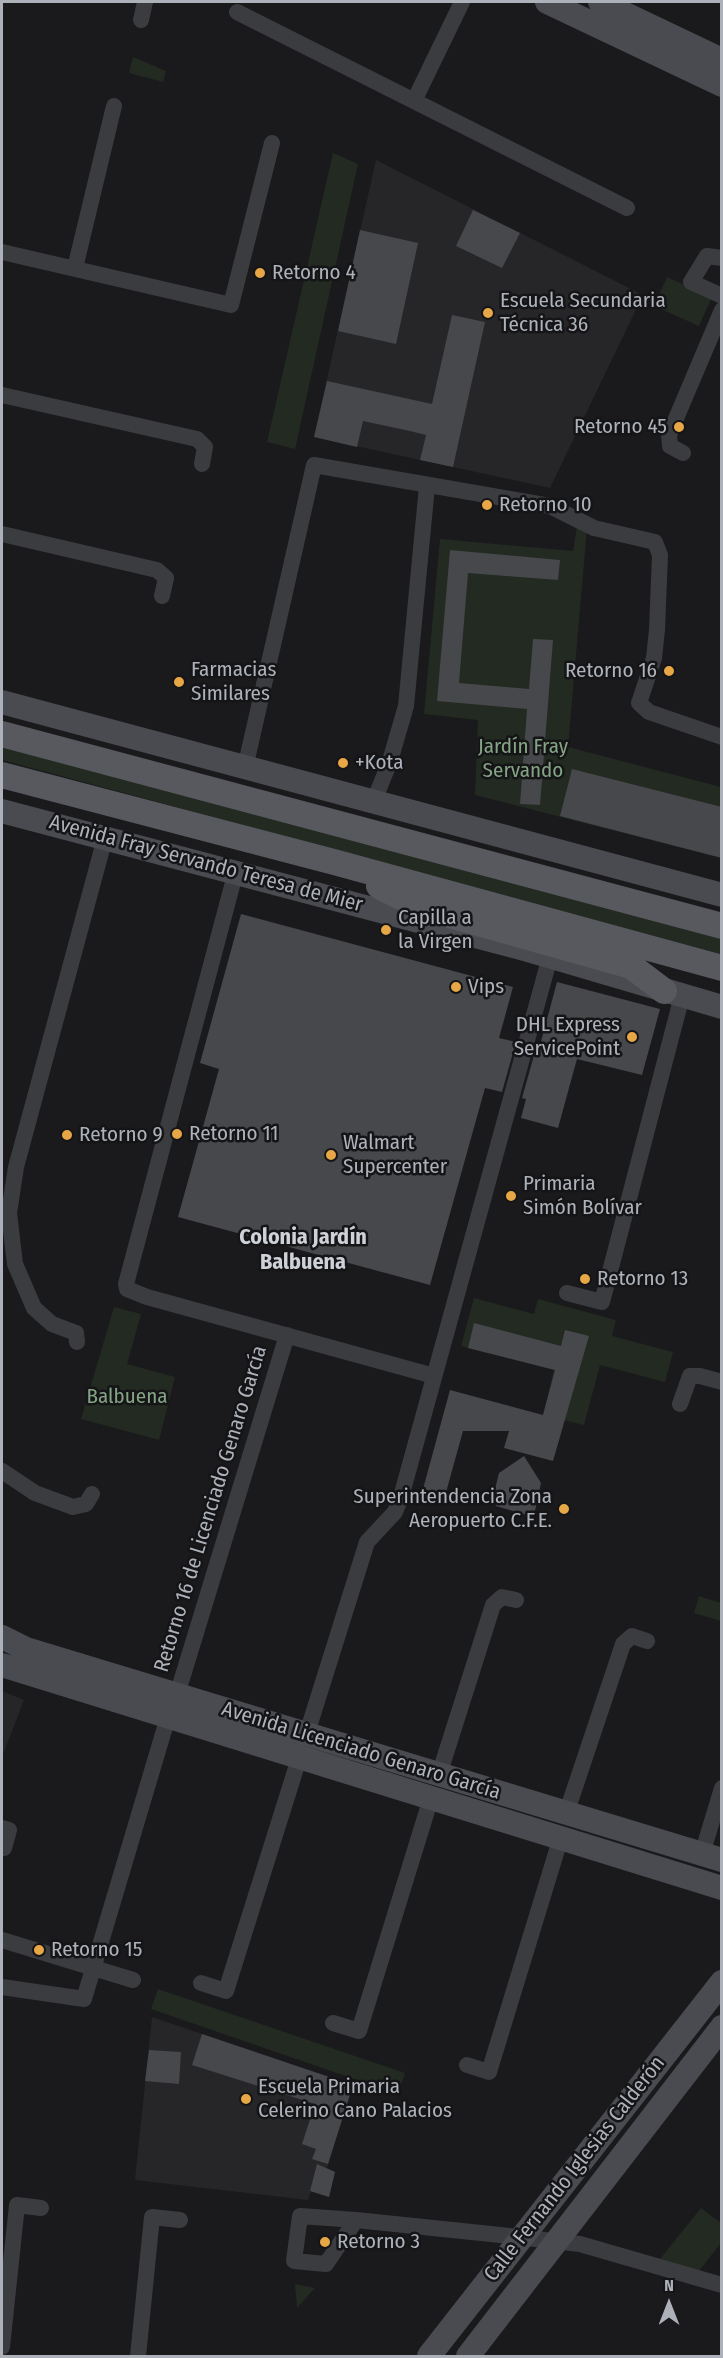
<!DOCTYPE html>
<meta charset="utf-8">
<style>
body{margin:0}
#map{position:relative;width:723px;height:2358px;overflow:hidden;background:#1a1a1c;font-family:"Fira Sans Condensed",sans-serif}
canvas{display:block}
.frame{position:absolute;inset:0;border:3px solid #adb2ba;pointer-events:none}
.north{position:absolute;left:639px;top:2274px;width:60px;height:60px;-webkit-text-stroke:4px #151517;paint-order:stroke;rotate:0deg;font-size:16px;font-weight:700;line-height:24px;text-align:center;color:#adb2ba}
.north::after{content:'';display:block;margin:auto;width:21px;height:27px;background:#adb2ba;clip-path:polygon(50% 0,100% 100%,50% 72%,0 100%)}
</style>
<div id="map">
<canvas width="723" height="2358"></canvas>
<div class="frame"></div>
<div class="north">N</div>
</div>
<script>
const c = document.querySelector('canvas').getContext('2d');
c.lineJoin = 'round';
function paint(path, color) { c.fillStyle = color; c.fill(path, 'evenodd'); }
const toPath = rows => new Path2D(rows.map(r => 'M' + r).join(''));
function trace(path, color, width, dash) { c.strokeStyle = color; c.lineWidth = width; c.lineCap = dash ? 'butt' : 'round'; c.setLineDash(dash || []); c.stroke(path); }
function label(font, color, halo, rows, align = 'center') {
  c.font = font + ' "Fira Sans Condensed",sans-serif'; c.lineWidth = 5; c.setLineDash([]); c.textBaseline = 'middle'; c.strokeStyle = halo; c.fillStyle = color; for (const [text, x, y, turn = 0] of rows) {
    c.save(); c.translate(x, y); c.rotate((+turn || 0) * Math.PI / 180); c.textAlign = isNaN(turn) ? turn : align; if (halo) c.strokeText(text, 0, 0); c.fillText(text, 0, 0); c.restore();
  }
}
paint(toPath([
 [376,160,643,295,550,488,314,437],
 [2,1691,24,1700,2,1757],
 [152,2017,353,2085,327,2168,335,2172,329,2197,311,2191,308,2200,135,2180]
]), '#262629');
paint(toPath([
 [133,57,166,71,163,82,129,73],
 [333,153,358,164,295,449,267,442],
 [667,277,712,297,699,326,654,306],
 [577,526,587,528,568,747,721,787,721,858,475,795,478,720,424,714,440,539,573,551],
 [2,738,721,936,721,954,2,760],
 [474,1298,534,1314,538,1299,616,1320,612,1336,673,1352,665,1382,600,1365,584,1425,543,1415,554,1370,461,1346],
 [114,1307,141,1314,127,1364,175,1377,159,1440,81,1419],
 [699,1596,721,1603,721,1621,694,1613],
 [158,1989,405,2073,398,2094,151,2009],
 [701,2208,721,2223,721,2243,699,2271,660,2259],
 [295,2284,315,2288,297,2308]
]), '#222a22');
paint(toPath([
 [473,210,520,233,502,268,456,246],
 [360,230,418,243,396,344,338,331],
 [452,315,485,322,453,467,420,460,426,435,410,431,363,421,357,447,314,437,327,381,432,404],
 [450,550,560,560,558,580,468,573,459,683,529,689,533,639,553,640,540,805,520,804,527,709,437,701],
 [572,769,722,807,722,858,560,816],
 [241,914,513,987,499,1038,516,1042,502,1092,485,1088,430,1285,178,1217,219,1069,200,1063],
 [557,982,660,1009,642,1075,577,1059,558,1128,521,1118,526,1099,522,1098,536,1048,539,1049],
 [474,1323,561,1346,565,1330,589,1336,553,1461,504,1448,509,1431,463,1431,445,1496,423,1489,450,1390,543,1415,555,1370,468,1348],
 [524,1456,541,1483,535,1511,527,1515,496,1506,493,1497,499,1473],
 [202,2034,353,2085,328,2164,312,2159,316,2149,302,2144,315,2104,192,2065],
 [149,2050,181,2052,179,2084,145,2081],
 [317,2164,335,2172,329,2197,310,2191]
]), '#47484c');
trace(toPath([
 [237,12,627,208],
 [141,20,145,2],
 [414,101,462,2],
 [2,252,231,305,272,143],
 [722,258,707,256,691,282,722,296],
 [75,268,114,106],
 [2,395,197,439,205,447,202,464],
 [683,453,670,446,669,435,722,310],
 [2,534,157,570,166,578,162,596],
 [245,768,314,465,550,506,594,528,655,542,660,555,657,630,654,658,639,703,649,712,722,737],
 [374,801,390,761,406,706,427,486],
 [236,871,126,1284,127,1289,147,1297,434,1376],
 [567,1293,602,1302,682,996],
 [77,1342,76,1333,52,1324,34,1308,15,1264,9,1213,16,1167,105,838],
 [680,1404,690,1376,700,1376,722,1382],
 [2,1471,35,1493,73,1507,86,1504,92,1494],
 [177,1695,287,1335],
 [439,1775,493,1605,502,1597,516,1600],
 [566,1814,623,1644,632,1636,647,1641],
 [2,1828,9,1830,4,1848],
 [702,1854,722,1788],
 [2,1940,133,1980],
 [201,1983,226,1991,367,1542,395,1512,401,1497,550,957],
 [2,1987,84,1999,168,1717],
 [333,2023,359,2031,431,1798],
 [467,2065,489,2072,561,1837],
 [356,2220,326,2264,294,2261,300,2216,356,2220,491,2234,580,2244,722,2285],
 [2,2347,17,2205,41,2208],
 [138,2356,152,2217,180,2220]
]), '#3b3c40', 16);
trace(toPath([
 [547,2,722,85],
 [600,2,722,60],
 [2,702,722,895],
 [2,811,528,950,722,1007],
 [2,1637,26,1649,722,1860],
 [2,1665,722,1888],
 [429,2356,722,1982],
 [468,2356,722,2027]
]), '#494b50', 24);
trace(toPath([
 [2,734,722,926],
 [2,775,334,862,722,968],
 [379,886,421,907,631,966,664,991]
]), '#57595f', 26);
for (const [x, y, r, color] of [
 [260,273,6,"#e7a746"],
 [488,313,6,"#e7a746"],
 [679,427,6,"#e7a746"],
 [487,505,6,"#e7a746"],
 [669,671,6,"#e7a746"],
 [179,682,6,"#e7a746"],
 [343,763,6,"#e7a746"],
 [386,930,6,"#e7a746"],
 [456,987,6,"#e7a746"],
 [632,1037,6,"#e7a746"],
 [177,1134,6,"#e7a746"],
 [67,1135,6,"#e7a746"],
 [331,1155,6,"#e7a746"],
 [511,1196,6,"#e7a746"],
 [585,1279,6,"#e7a746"],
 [564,1509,6,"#e7a746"],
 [39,1950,6,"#e7a746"],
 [246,2099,6,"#e7a746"],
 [325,2242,6,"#e7a746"]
]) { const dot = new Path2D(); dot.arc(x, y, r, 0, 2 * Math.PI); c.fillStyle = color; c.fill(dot); trace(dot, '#151517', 2); }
label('21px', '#adb2ba', '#151517', [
 ["Retorno 4",272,273],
 ["Escuela Secundaria",500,301],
 ["Técnica 36",500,325],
 ["Retorno 45",667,427,"right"],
 ["Retorno 10",499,505],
 ["Farmacias",191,670],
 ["Similares",191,694],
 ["Retorno 16",657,671,"right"],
 ["+Kota",355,763],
 ["Capilla a",398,918],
 ["la Virgen",398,942],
 ["Vips",468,987],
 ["DHL Express",620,1025,"right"],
 ["ServicePoint",620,1049,"right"],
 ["Retorno 11",189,1134],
 ["Retorno 9",79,1135],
 ["Walmart",343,1143],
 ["Supercenter",343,1167],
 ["Primaria",523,1184],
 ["Simón Bolívar",523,1208],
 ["Retorno 13",597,1279],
 ["Superintendencia Zona",552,1497,"right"],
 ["Aeropuerto C.F.E.",552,1521,"right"],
 ["Retorno 15",51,1950],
 ["Escuela Primaria",258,2087],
 ["Celerino Cano Palacios",258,2111],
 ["Retorno 3",337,2242]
], 'left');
label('21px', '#85a485', '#151517', [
 ["Jardín Fray",523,747],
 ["Servando",523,771],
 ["Balbuena",127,1397]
]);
label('21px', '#adb2ba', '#151517', [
 ["Avenida Fray Servando Teresa de Mier",206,864,15],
 ["Retorno 16 de Licenciado Genaro García",211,1509,-73],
 ["Avenida Licenciado Genaro García",361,1751,17],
 ["Calle Fernando Iglesias Calderón",575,2169,-52]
]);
label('bold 22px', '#ced1d7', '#151517', [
 ["Colonia Jardín",303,1238],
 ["Balbuena",303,1263]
]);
</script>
